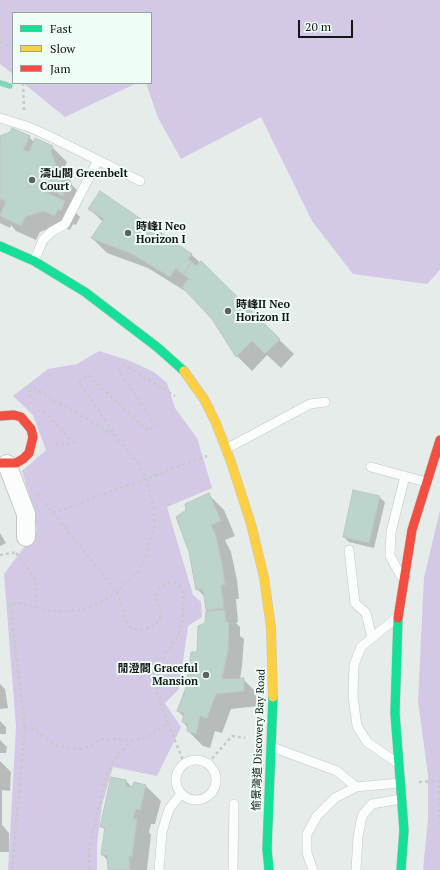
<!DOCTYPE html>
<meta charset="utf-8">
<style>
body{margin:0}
#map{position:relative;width:440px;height:870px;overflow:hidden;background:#e5ece9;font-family:"PT Serif",serif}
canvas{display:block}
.legend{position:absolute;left:12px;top:12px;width:140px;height:72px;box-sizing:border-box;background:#effdf7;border:1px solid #97a19d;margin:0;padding:5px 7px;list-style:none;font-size:12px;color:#121715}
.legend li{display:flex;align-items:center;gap:8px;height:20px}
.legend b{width:20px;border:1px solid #97a19d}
.scale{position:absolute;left:298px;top:20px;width:55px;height:18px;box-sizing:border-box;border:2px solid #121715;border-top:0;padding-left:5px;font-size:12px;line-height:14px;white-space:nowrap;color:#121715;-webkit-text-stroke:3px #effdf7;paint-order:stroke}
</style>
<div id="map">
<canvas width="440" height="870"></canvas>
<ul class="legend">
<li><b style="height:5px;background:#16e098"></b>Fast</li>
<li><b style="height:5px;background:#ffcf43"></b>Slow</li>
<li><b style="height:5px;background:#f24e42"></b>Jam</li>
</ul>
<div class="scale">20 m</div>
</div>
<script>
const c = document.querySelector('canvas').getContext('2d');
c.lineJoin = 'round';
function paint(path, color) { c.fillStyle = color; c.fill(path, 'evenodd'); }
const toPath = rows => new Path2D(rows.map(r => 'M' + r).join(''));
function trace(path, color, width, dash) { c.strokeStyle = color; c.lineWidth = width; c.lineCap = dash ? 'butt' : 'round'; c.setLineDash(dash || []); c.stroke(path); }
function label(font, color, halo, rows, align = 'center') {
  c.font = font + ' "PT Serif","Noto Sans TC",serif'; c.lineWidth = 4; c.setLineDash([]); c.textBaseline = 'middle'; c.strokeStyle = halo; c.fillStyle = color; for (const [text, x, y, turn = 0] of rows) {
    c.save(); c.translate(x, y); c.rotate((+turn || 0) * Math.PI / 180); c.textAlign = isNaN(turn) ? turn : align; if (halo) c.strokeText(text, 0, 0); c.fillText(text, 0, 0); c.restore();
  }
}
paint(toPath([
 [0,0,440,0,440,270,427,284,353,274,312,221,261,117,181,159,158,118,146,83,151,83,151,13,13,13,13,74,0,64],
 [23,83,137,83,65,117],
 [99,351,128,360,154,372,167,383,175,408,197,438,212,488,167,507,193,595,201,602,202,617,188,626,179,689,165,703,181,727,157,776,113,767,102,805,97,844,97,870,8,870,16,727,4,574,37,530,31,500,22,471,46,450,33,415,13,396,48,369,77,364],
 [440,510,440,870,423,870,428,819,428,775,418,701,424,578]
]), '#d4c8e7');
paint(toPath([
 [0,137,29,137,34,142,52,147,67,162,65,167,72,185,79,192,77,197,82,202,78,210,70,207,80,217,76,225,73,224,70,230,58,225,40,232,36,240,16,231,11,225,10,228,0,223],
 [89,208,191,254,294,354,281,368,267,355,252,371,237,356,213,319,186,290,185,291,148,268,107,253,92,238,103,222],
 [209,495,224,510,235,536,225,540,231,552,237,580,239,599,236,599,238,622,236,623,240,627,240,636,244,639,242,666,240,679,243,679,258,694,259,706,231,709,222,733,215,731,210,748,203,746,188,731,188,728,183,722,184,717,178,711,209,612,206,610,205,597,197,589],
 [379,497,385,502,374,548,349,542,344,537],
 [0,533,6,543,0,546],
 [0,684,5,689,8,708,0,709],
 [0,721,6,727,6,734,0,734],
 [0,740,7,747,6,753,0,753],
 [0,761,11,772,10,791,2,790,2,825,9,833,9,852,0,852],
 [126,781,133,788,146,786,161,801,155,824,151,824,149,832,151,835,147,870,109,870,108,861,102,854,106,831,101,826]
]), '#0003');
trace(toPath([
 [0,83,10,86]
]), '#81d5bb', 5.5);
const building = toPath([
 [12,128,30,136,23,150,29,152,35,138,53,146,51,151,59,174,65,176,62,183,67,186,63,196,39,185,37,188,65,201,61,211,58,209,55,216,43,211,25,217,21,226,0,216,6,201,1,199,0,201,0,136,10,132,12,128],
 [100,191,192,254,188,259,192,262,183,274,176,268,170,277,132,254,91,238,104,219,88,209,100,191],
 [201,261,280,339,265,354,252,341,236,357,212,319,182,287,189,279,183,274,192,262,196,266,201,261],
 [353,490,380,496,369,543,343,537,353,490],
 [209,493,221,521,211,525,216,536,222,564,225,585,221,585,224,608,206,610,203,589,196,590,189,552,176,517,186,510,185,504,209,493],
 [225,610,226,622,229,623,228,651,222,679,244,678,244,691,216,694,207,718,200,716,196,734,187,731,188,724,182,722,184,713,177,711,186,688,191,652,197,652,198,626,205,623,206,611,225,610],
 [111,777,126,780,126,786,132,787,134,782,146,785,140,810,136,809,133,819,137,819,132,857,129,856,130,870,108,870,107,855,101,855,105,827,100,827,111,777]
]);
paint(building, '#bbd4cc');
trace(building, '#bfc5c2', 1);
const lane = toPath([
 [0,118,29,127,47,135,140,181],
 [34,261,43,240,51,232,65,224,98,160],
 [226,449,310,404,325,402],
 [371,467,426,482],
 [349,550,355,603,366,613,372,638],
 [401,576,390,556,391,532,405,476],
 [395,619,361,647,354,665,353,696,357,726,367,742,396,762],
 [272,747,337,771,356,787,399,783],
 '176 780a20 20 0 1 1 40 0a20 20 0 1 1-40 0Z',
 [159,870,162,832,169,809,181,794],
 [233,870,234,804],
 [313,870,307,853,307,834,317,816,335,798,356,787],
 [356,870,358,837,362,816,372,804,401,799]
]);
const street = toPath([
 [7,464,26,514,26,537]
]);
const fast = toPath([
 [0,246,34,261,85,292,157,347,184,371],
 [398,618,395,713,404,830,401,870],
 [269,870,267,849,273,697]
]);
const slow = toPath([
 [184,371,204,399,216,423,231,462,251,524,264,577,271,628,273,697]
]);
const jam = toPath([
 [0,416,14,415,21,417,31,429,33,437,29,453,23,459,16,463,0,463],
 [398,618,412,530,440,440]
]);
trace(lane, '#c2c7c5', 10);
trace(street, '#c2c7c5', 20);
trace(fast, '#c2c7c5', 10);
trace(slow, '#c2c7c5', 10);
trace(jam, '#c2c7c5', 10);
trace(toPath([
 [0,41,13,49],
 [23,83,24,112],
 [35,401,28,393,34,388,115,436],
 [44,411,74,443,52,444],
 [38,494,117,592,126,621,131,627,138,630,145,630,158,622,161,615,161,608,157,601,156,594,160,587,167,583,175,583,181,588,184,595,182,624,176,639,164,656,158,675,157,693,168,723,147,737,132,741,117,755,106,775,90,844,89,870],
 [53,513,207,456],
 [16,553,36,580,36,608],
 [0,555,17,552],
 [168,723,184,763],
 [25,728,36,730,55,745,68,748,80,749,91,746,99,740,118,739,131,741],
 [208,763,232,736,245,738],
 [419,782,439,781,440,826],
 [12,870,25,728,10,604,21,603,52,611,69,611,85,609,100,603,117,592,137,572,146,557,154,526,154,509,146,478,138,463,117,438,79,382,88,375,148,431,155,425,119,370,124,365,175,396]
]), '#c6cac8', 2.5, [3, 3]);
trace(lane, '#fbfcfc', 9);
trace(street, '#fbfcfc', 18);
trace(fast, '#16e098', 9);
trace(slow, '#ffcf43', 9);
trace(jam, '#f24e42', 9);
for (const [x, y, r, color] of [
 [32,180,4,"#5c625f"],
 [128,233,4,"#5c625f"],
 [228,311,4,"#5c625f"],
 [206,675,4,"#5c625f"]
]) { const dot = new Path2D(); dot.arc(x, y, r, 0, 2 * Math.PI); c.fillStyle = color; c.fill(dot); trace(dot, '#effdf7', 1.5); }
label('bold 11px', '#121715', '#effdf7', [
 ["濤山閣 Greenbelt",40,174],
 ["Court",40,187],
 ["時峰I Neo",136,227],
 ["Horizon I",136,240],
 ["時峰II Neo",236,305],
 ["Horizon II",236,318],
 ["閒澄閣 Graceful",198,669,"right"],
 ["Mansion",198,682,"right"]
], 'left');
label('11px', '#121715', '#effdf7', [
 ["愉景灣道 Discovery Bay Road",259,740,-88]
]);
</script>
